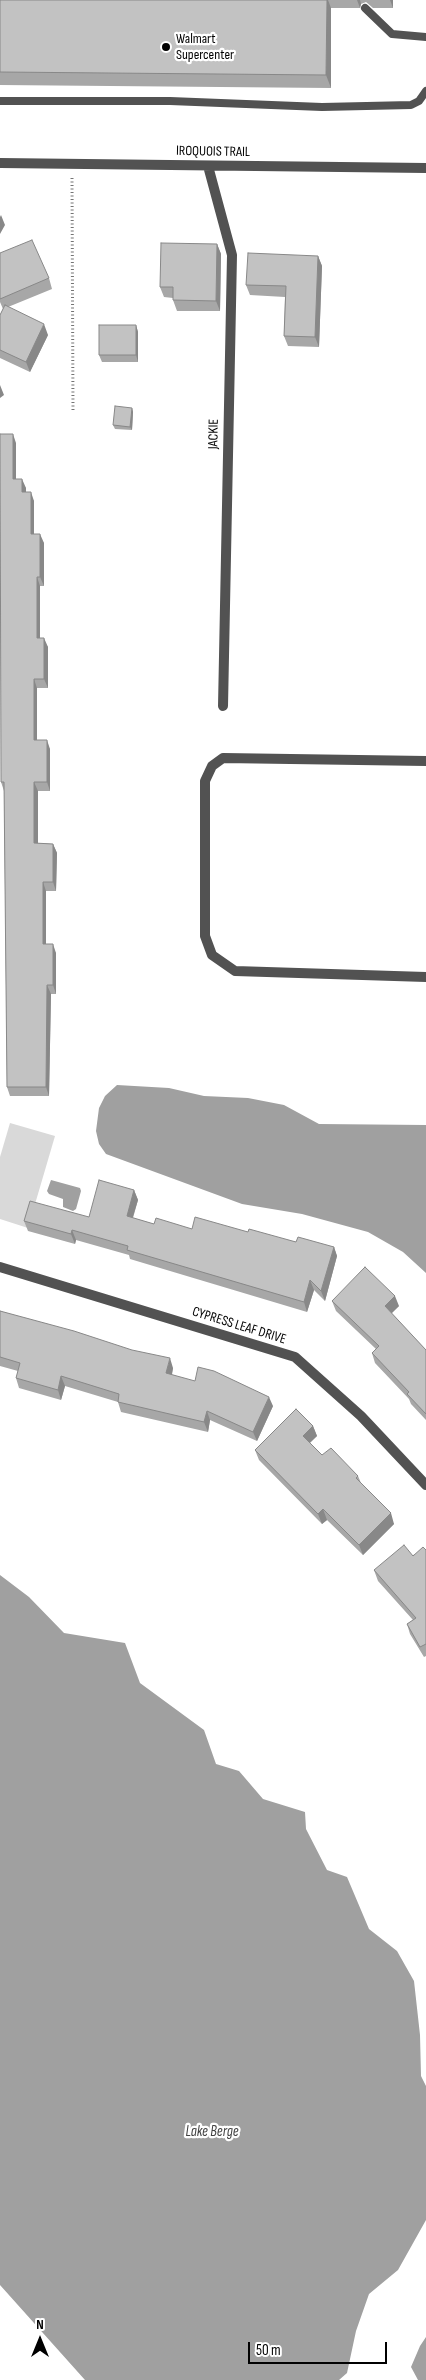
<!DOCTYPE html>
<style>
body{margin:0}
#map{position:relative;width:426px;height:2380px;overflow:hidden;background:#fff;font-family:"Sofia Sans Condensed",sans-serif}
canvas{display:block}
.north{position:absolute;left:15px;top:2315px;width:50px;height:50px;-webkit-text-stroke:4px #fff;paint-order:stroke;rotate:0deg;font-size:14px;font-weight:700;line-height:20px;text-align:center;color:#000}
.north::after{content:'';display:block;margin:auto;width:18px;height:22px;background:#000;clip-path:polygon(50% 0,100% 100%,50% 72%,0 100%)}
.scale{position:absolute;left:248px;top:2342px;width:139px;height:22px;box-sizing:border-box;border:2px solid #000;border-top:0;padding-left:6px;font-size:15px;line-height:18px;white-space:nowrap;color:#000;-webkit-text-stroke:4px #fff;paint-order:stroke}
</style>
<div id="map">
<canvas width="426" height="2380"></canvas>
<div class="north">N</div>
<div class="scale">50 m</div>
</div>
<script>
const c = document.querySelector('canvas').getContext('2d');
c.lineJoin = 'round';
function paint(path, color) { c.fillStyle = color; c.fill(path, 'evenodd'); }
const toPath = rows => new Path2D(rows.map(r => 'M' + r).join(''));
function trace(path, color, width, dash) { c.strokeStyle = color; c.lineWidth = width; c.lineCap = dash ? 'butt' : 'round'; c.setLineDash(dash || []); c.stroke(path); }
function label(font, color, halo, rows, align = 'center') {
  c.font = font + ' "Sofia Sans Condensed",sans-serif'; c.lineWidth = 4.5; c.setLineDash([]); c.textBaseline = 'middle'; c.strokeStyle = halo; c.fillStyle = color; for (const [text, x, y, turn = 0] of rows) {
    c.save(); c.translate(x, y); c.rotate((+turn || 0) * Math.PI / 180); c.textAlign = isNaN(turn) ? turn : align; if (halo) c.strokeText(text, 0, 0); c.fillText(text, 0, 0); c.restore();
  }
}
paint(toPath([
 [10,1123,55,1136,28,1228,0,1219,0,1157]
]), '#d9d9d9');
paint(toPath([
 [117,1085,169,1088,204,1096,248,1098,284,1105,319,1124,426,1125,426,1273,403,1252,368,1232,302,1214,242,1204,106,1154,99,1144,96,1131,99,1108,105,1096],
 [51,1180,80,1188,81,1191,76,1209,73,1211,63,1207,63,1199,49,1194,47,1191],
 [0,1575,29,1597,64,1633,125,1643,140,1683,204,1730,216,1764,239,1771,263,1799,305,1812,306,1829,327,1870,347,1877,369,1929,397,1951,414,1981,420,2035,421,2076,426,2086,426,2220,398,2270,369,2294,356,2331,347,2373,339,2380,85,2380,0,2285],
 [426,2337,426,2380,418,2380,411,2367,420,2346]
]), '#a0a0a0');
trace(toPath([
 [72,178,73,411]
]), '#747474', 3, [1, 2.5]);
trace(toPath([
 [365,8,392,34,426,37],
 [0,101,170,101,322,107,411,105,419,101,426,91]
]), '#525252', 8);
trace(toPath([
 [0,163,426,168],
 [208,166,232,255,223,706],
 [426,761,223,758,212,766,205,781,205,936,212,955,235,971,426,977],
 [0,1267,295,1357,361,1416,426,1485]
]), '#525252', 10);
paint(toPath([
 [0,0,393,0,393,8,373,8,366,2,361,4,360,8,331,8,331,88,0,85],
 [217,244,221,254,220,311,177,311,173,300,173,298,164,297,160,287],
 [0,253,49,278,52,289,8,307,48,335,30,372,0,358,0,315,3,309,0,302],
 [318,256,322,266,319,347,288,346,284,336,285,297,250,295,246,285],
 [136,325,138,332,138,362,102,362,99,355],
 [132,408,133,412,132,430,115,429,113,425],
 [16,443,16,479,26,488,26,492,34,501,34,534,44,543,44,586,40,586,40,638,48,647,48,688,37,688,37,740,50,749,50,791,38,791,38,843,53,844,57,853,56,891,46,891,46,944,56,953,56,994,51,994,49,1096,10,1096,7,1087,4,791,1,782],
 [134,1190,138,1200,133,1218,154,1224,192,1229,248,1232,296,1242,334,1247,337,1256,325,1301,314,1290,307,1312,130,1259,129,1255,76,1240,75,1244,28,1231,24,1221,89,1217],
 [332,1301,399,1306,391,1313,426,1350,426,1420,411,1404,409,1399,375,1363,372,1353,376,1349,336,1311],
 [0,1311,173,1368,172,1375,273,1406,257,1441,210,1420,208,1432,121,1412,118,1402,65,1386,61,1400,19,1388,16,1378,18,1371,0,1366],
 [313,1426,317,1436,310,1443,322,1455,358,1476,361,1483,394,1524,363,1555,327,1520,322,1524,259,1460,255,1450],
 [426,1550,426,1656,424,1657,410,1634,407,1624,413,1620,378,1581,374,1570]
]), '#a7a7a7');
paint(toPath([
 [327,0,328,0,331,8,331,88,326,75],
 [357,0,360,0,361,4,360,8],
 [390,0,393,0,393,8],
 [1,215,5,225,0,234,0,217],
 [217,244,221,254,220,311,216,301],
 [318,256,322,266,319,347,315,337],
 [44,324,48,335,30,372,26,362],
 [136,325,138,332,138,362,136,355],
 [0,385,4,395,0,398],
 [132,408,133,412,132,430,130,427],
 [13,434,16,443,16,488,13,479],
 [22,479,26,488,26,501,22,492],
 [31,492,34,501,34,543,31,534],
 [40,534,44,543,44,586,40,577],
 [37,577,40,586,40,647,37,638],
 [44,638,48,647,48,688,44,679],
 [34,679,37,688,37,749,34,740],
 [47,740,50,749,50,791,47,782],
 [34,782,38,791,38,852,34,843],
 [53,844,57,853,56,891,53,882],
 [43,882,46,891,46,953,43,944],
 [53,944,56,953,56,994,53,985],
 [47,985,51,994,49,1096,46,1087],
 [134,1190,138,1200,130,1226,127,1216],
 [72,1230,76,1240,75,1244,71,1234],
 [334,1247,337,1256,325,1301,321,1291],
 [310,1280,314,1290,307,1312,304,1302],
 [395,1296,399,1306,389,1316,385,1306],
 [170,1358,173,1368,170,1383,166,1373],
 [61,1376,65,1386,61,1400,58,1390],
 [269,1397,273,1406,257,1441,253,1432],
 [207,1411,210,1420,208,1432,204,1422],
 [313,1426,317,1436,306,1446,303,1436],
 [323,1509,327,1520,322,1524,318,1514],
 [391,1513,394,1524,363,1555,359,1545]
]), '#888');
const building = toPath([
 [0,0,327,0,326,75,0,72,0,0],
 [32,240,49,278,0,299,0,253,32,240],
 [161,243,217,244,216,301,173,300,173,287,160,287,161,243],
 [248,253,318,256,315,337,284,336,286,286,246,285,248,253],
 [5,305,44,324,26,362,0,350,0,315,5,305],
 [99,325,136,325,136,355,99,355,99,325],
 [115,406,132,408,130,427,113,425,115,406],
 [0,434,13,434,13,479,22,479,22,492,31,492,31,534,40,534,40,577,37,577,37,638,44,638,44,679,34,679,34,740,47,740,47,782,34,782,34,843,53,844,53,882,43,882,43,944,53,944,53,985,47,985,46,1087,7,1087,4,782,1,782,0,434],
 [99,1180,134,1190,127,1216,154,1224,156,1218,192,1229,195,1217,248,1232,249,1229,296,1242,298,1237,334,1247,321,1291,310,1280,304,1302,127,1250,128,1246,72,1230,71,1234,24,1221,30,1201,89,1217,99,1180],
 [365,1267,395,1296,385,1306,426,1350,426,1414,407,1394,409,1392,372,1353,379,1346,332,1301,365,1267],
 [0,1311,74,1331,132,1350,170,1358,166,1373,195,1381,198,1367,214,1371,269,1397,253,1432,207,1411,204,1422,118,1402,119,1394,61,1376,58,1390,16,1378,20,1363,0,1357,0,1311],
 [296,1409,313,1426,303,1436,322,1455,331,1448,358,1476,356,1478,391,1513,359,1545,323,1509,318,1514,255,1450,296,1409],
 [404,1545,413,1556,423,1547,426,1550,426,1644,420,1647,407,1624,416,1618,374,1570,404,1545]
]);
paint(building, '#c2c2c2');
trace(building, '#888', 1);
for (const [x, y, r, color] of [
 [166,47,5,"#000"]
]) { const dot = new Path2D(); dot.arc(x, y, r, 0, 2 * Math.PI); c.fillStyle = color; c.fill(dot); trace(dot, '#fff', 2); }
label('14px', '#000', '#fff', [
 ["Walmart",176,39],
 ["Supercenter",176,55]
], 'left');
label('14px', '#000', '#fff', [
 ["IROQUOIS TRAIL",213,152,1],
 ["JACKIE",214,434,-89],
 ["CYPRESS LEAF DRIVE",239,1326,17]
]);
label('italic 15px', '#414141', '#fff', [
 ["Lake Berge",212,2132]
]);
</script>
